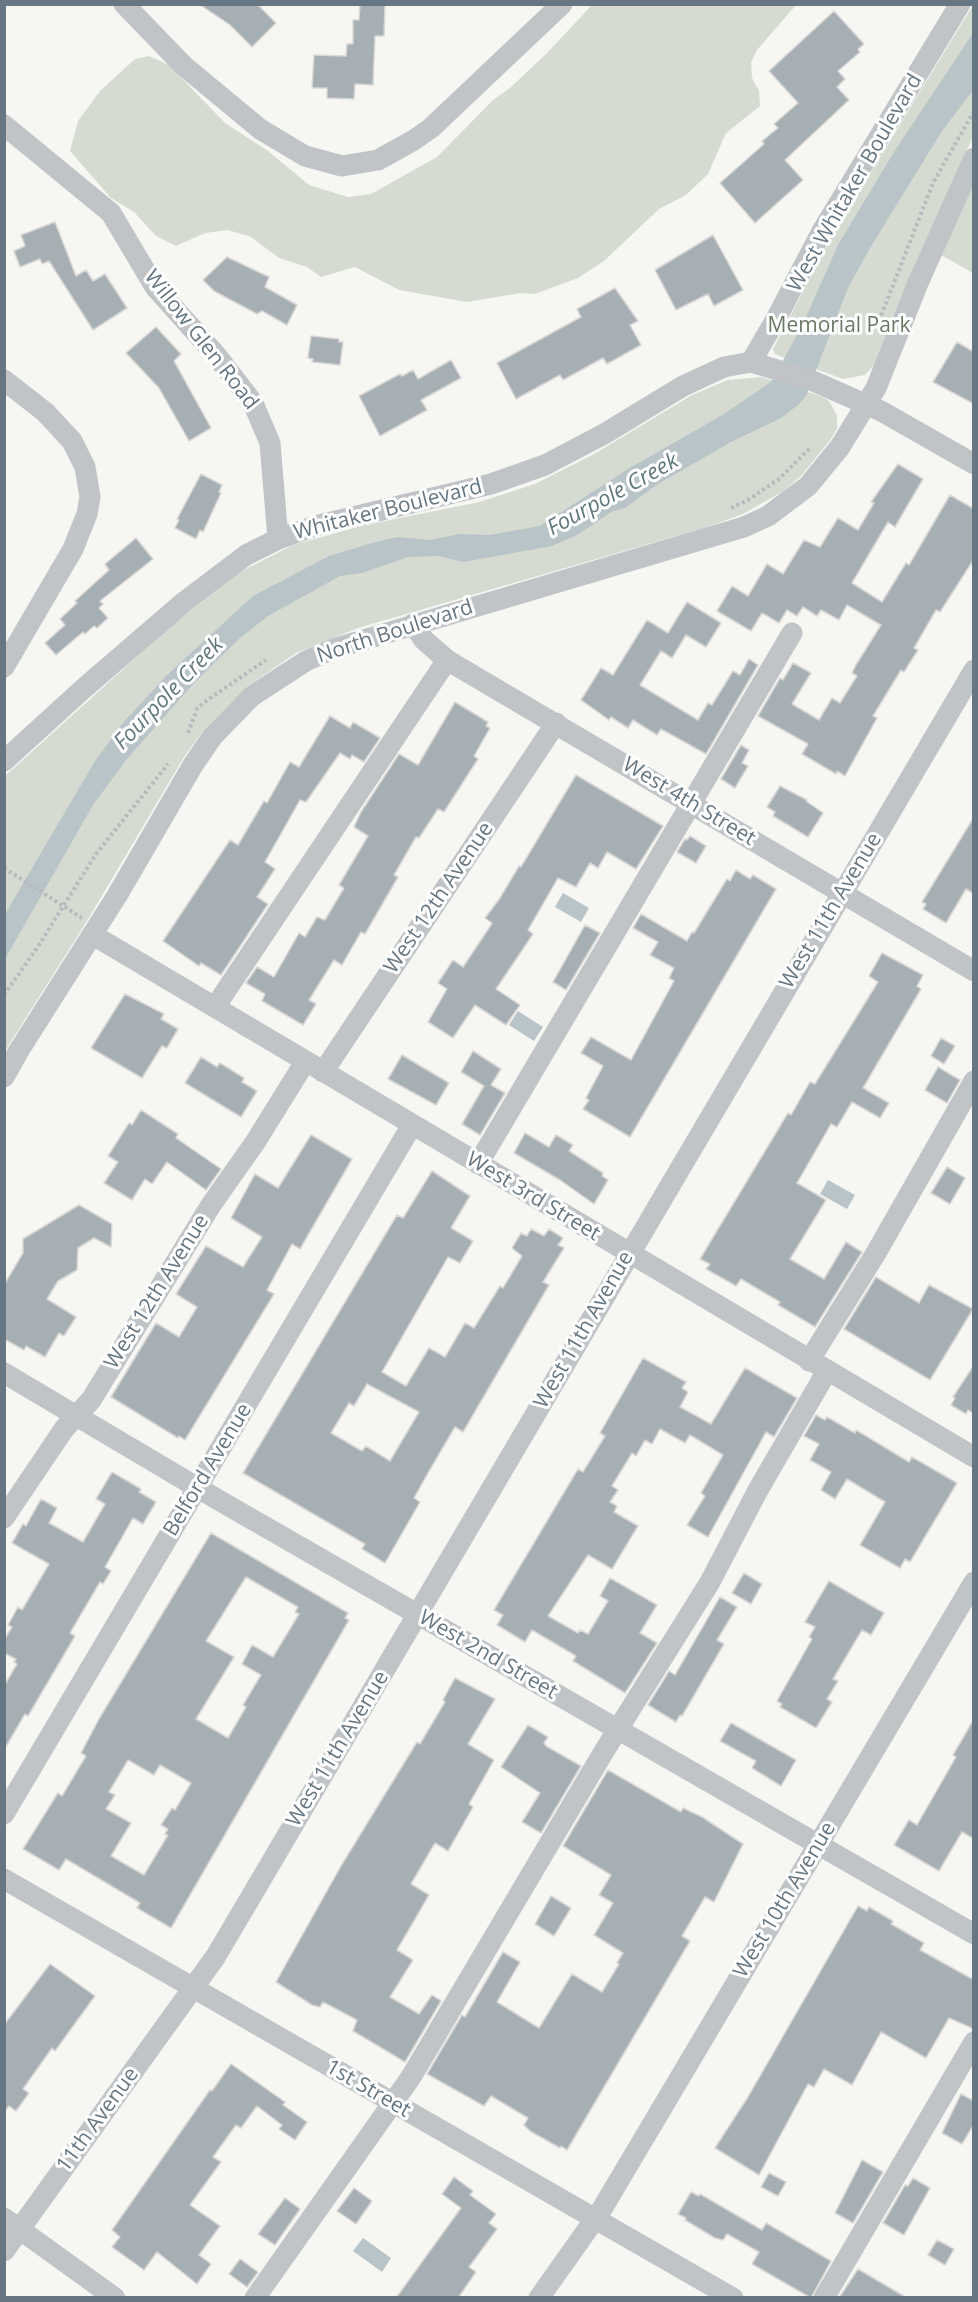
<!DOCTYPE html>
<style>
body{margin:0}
#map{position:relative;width:978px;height:2302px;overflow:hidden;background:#f6f6f3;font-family:"Open Sans",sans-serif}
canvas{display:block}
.frame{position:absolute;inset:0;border:6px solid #667783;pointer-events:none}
</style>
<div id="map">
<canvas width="978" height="2302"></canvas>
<div class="frame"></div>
</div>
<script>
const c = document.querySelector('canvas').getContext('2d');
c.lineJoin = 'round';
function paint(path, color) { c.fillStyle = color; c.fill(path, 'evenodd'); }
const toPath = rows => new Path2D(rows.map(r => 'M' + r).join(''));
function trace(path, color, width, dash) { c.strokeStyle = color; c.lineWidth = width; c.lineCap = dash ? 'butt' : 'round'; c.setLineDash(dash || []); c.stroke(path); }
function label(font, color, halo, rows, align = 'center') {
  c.font = font + ' "Open Sans",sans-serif'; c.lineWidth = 6; c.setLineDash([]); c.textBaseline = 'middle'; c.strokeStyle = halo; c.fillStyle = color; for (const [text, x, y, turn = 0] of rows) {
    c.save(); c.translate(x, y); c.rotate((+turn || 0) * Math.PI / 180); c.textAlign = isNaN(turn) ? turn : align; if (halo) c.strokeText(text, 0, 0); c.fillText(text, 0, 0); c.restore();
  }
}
paint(toPath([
 [592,5,796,5,757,50,751,63,752,78,759,91,760,106,726,133,708,174,686,195,659,209,604,261,578,278,535,294,521,293,467,302,399,290,355,267,321,277,307,267,279,258,251,237,228,230,205,233,176,246,156,236,134,212,111,198,70,151,78,121,100,91,135,59,149,56,169,65,225,123,268,151,309,185,348,197,371,194,437,157,493,100,510,88,546,54],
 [973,5,973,137,917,260,876,363,865,375,843,379,775,354,773,349,832,236],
 [973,185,973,273,941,255],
 [761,377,823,397,829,401,837,415,837,428,831,439,801,476,782,492,743,514,707,527,358,628,296,653,245,688,202,732,184,757,87,921,5,1051,5,776,172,625,240,572,293,545,361,526,479,502,535,484,594,454,692,395,728,380]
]), '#d6dbd2');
paint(toPath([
 [973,33,973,90,942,131,870,248,848,288,806,396,798,405,781,418,731,442,658,484,625,508,611,512,579,534,552,546,463,562,439,556,408,557,362,573,340,576,268,616,240,638,194,683,126,760,93,805,5,959,4,916,95,761,123,723,166,676,253,596,329,556,372,543,397,537,430,540,459,534,490,535,540,526,628,469,724,414,771,382,803,324,838,245,894,152],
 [563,893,589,908,581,922,555,907],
 [518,1011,543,1027,534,1041,509,1025],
 [828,1180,855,1195,847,1209,820,1194],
 [363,2238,391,2258,382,2272,353,2251]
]), '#b8c4c8');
const building = toPath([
 [199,4,257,4,276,23,252,47,230,25,199,4],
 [360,4,385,4,384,36,375,36,373,85,355,84,354,99,327,98,327,88,312,88,314,55,346,56,347,44,353,44,353,20,359,20,360,4],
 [834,11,864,44,858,49,860,52,838,71,845,79,837,87,849,100,785,160,803,180,755,223,720,183,764,144,762,141,778,128,774,124,798,103,769,71,834,11],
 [55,222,76,276,86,270,93,281,105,274,127,308,93,330,49,261,42,264,40,259,20,267,14,251,25,246,21,235,55,222],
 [713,235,743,290,714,306,708,294,676,310,655,270,713,235],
 [227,257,269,277,265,287,297,305,287,325,262,311,257,314,214,291,203,280,227,257],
 [615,288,638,321,630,325,641,345,607,364,603,358,563,380,560,375,516,399,497,363,581,317,577,309,615,288],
 [156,327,181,354,174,361,211,428,189,441,159,388,126,353,156,327],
 [311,336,339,339,339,342,343,342,340,365,312,362,313,359,308,358,311,336],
 [957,342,974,352,974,404,933,382,957,342],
 [451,360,461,378,421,400,427,410,380,436,359,396,400,374,402,376,413,370,418,379,451,360],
 [898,464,923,479,895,527,888,522,852,583,882,602,906,563,909,565,950,495,974,509,974,559,940,612,936,610,914,648,918,650,904,672,901,670,873,716,877,718,845,776,837,771,836,774,802,754,808,744,758,716,780,678,783,680,793,663,811,673,792,704,819,720,832,698,840,703,857,676,852,673,856,665,881,625,847,605,839,620,821,610,817,616,803,607,797,616,787,610,779,623,762,613,751,631,717,611,732,586,748,596,767,564,783,574,804,540,820,547,838,518,858,530,874,503,871,502,898,464],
 [201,474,222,485,219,492,221,493,203,532,200,530,196,539,175,528,179,520,177,519,201,474],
 [136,538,153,559,100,601,103,604,99,608,108,618,97,628,94,626,85,634,83,632,56,655,45,643,65,625,60,619,77,603,75,601,109,570,105,564,136,538],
 [687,602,721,623,706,647,686,635,672,658,661,651,640,685,698,720,708,703,712,705,733,671,740,675,749,659,758,665,706,754,661,729,657,735,633,720,628,728,611,717,609,720,581,700,601,668,613,675,647,620,668,633,687,602],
 [455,702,488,722,486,726,490,728,474,756,478,759,444,812,438,809,419,838,416,837,394,875,398,877,365,934,361,932,342,965,334,960,309,1000,316,1004,303,1025,262,1001,265,994,246,983,257,967,274,977,299,933,305,937,317,917,325,920,344,888,339,885,368,836,354,827,361,812,399,754,418,765,455,702],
 [330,716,350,728,353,722,380,738,364,762,352,755,350,759,340,753,306,802,300,800,265,862,275,869,257,897,268,904,221,975,201,963,199,966,163,941,230,840,238,845,264,801,267,803,290,762,299,767,330,716],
 [741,745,749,750,742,763,748,766,735,788,721,779,741,745],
 [576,775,663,826,636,869,607,852,598,868,590,863,576,887,558,878,528,930,533,934,496,989,520,1005,506,1025,475,1005,453,1038,428,1022,447,989,438,983,453,960,463,967,491,925,492,923,485,918,500,898,519,866,521,867,576,775],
 [780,786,807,800,806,801,823,813,808,837,773,816,775,812,767,807,780,786],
 [974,817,974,894,966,889,946,923,923,909,926,904,922,902,974,817],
 [690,836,706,846,696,863,677,852,685,839,687,840,690,836],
 [736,870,750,879,753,875,776,889,630,1137,583,1109,589,1100,586,1098,603,1066,581,1053,591,1037,631,1060,674,981,669,978,674,968,650,955,658,942,633,928,641,914,687,941,692,932,694,933,727,879,730,881,736,870],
 [585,925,600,933,566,990,553,982,585,925],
 [882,953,923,975,917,986,921,989,863,1088,889,1103,880,1118,852,1102,837,1127,831,1124,797,1183,826,1200,790,1259,824,1279,846,1242,862,1252,815,1327,778,1305,780,1302,741,1279,736,1286,706,1269,710,1264,700,1259,788,1113,791,1115,810,1082,815,1084,878,982,869,976,882,953],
 [125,994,164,1014,161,1019,178,1029,167,1048,162,1046,142,1078,91,1048,125,994],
 [941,1038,955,1046,944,1064,931,1056,941,1038],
 [473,1051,501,1069,491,1085,505,1093,480,1135,462,1124,484,1086,461,1072,473,1051],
 [402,1055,449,1083,436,1105,388,1079,402,1055],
 [201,1057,217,1067,220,1063,244,1078,242,1082,257,1091,241,1117,185,1083,201,1057],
 [938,1067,960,1080,947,1103,925,1090,938,1067],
 [141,1110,178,1134,176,1138,221,1169,206,1190,167,1162,152,1184,145,1179,132,1200,104,1183,118,1162,108,1156,129,1123,132,1125,141,1110],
 [525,1133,549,1147,556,1135,573,1145,569,1151,603,1173,602,1176,608,1180,594,1204,560,1180,514,1153,525,1133],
 [311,1135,352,1159,300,1249,292,1244,267,1290,274,1294,185,1440,179,1436,178,1438,111,1397,156,1323,179,1337,197,1307,176,1294,206,1246,243,1267,262,1237,231,1218,255,1174,278,1188,311,1135],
 [947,1167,965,1178,950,1204,931,1193,947,1167],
 [432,1171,470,1196,451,1228,473,1241,460,1263,448,1257,382,1372,406,1386,429,1348,445,1357,465,1323,474,1328,500,1286,503,1288,522,1256,512,1248,521,1233,527,1236,531,1229,544,1236,549,1229,563,1238,558,1245,564,1248,543,1282,549,1285,463,1432,455,1427,432,1466,414,1498,420,1502,385,1563,362,1549,365,1544,243,1473,397,1215,403,1218,432,1171],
 [367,1384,419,1412,390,1461,366,1446,362,1451,331,1433,349,1403,354,1406,367,1384],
 [79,1205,112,1224,111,1247,94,1238,78,1248,77,1270,58,1281,47,1299,76,1317,64,1336,59,1333,45,1357,26,1346,24,1350,4,1339,4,1285,23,1253,23,1239,79,1205],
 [876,1277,919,1303,929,1285,973,1309,930,1380,844,1329,876,1277],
 [643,1358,686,1382,682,1388,688,1392,680,1407,711,1424,745,1368,797,1398,774,1437,766,1432,708,1537,687,1525,705,1496,701,1493,723,1455,690,1435,685,1443,660,1429,652,1444,645,1440,636,1456,632,1453,612,1486,618,1490,610,1502,617,1506,614,1512,638,1526,612,1569,588,1555,548,1616,578,1633,580,1630,588,1634,608,1601,600,1596,610,1578,657,1605,640,1633,657,1643,625,1693,573,1661,576,1656,532,1630,525,1642,497,1625,503,1615,494,1610,578,1469,583,1472,605,1436,600,1433,643,1358],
 [974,1365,974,1414,968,1410,966,1414,951,1405,955,1398,953,1397,974,1365],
 [816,1415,825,1420,827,1417,855,1433,856,1430,909,1462,912,1457,957,1483,910,1562,905,1559,900,1568,860,1545,885,1502,847,1479,835,1499,821,1490,831,1472,810,1460,819,1444,804,1436,816,1415],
 [112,1472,141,1489,139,1492,156,1502,143,1524,133,1518,105,1567,111,1571,103,1584,100,1582,70,1633,75,1636,28,1716,25,1714,4,1750,4,1686,17,1664,14,1662,16,1659,4,1653,4,1640,12,1627,8,1625,18,1607,22,1610,49,1564,12,1543,23,1524,26,1526,41,1499,57,1508,49,1523,83,1542,105,1504,96,1499,112,1472],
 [211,1533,348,1613,345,1618,349,1620,171,1928,137,1908,140,1903,66,1859,59,1870,23,1849,58,1793,62,1796,86,1756,81,1753,99,1719,211,1533],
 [246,1577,298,1607,295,1612,299,1614,273,1657,252,1645,242,1664,261,1675,243,1705,246,1707,228,1738,196,1719,234,1657,206,1641,246,1577],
 [128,1760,154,1775,160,1765,191,1783,175,1810,172,1808,161,1825,168,1829,165,1834,168,1835,144,1875,111,1856,131,1823,106,1809,115,1795,109,1792,128,1760],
 [744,1573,762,1584,751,1604,732,1593,744,1573],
 [829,1581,884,1613,871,1635,862,1630,833,1679,838,1681,827,1699,832,1702,816,1728,780,1707,782,1704,777,1701,812,1639,809,1637,815,1627,805,1622,829,1581],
 [720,1597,737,1607,717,1640,724,1644,682,1716,680,1715,676,1722,648,1705,669,1671,675,1675,720,1597],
 [455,1678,495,1699,468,1744,494,1760,469,1804,473,1807,448,1851,435,1843,411,1884,429,1895,397,1950,413,1960,390,1997,419,2014,432,1995,441,2001,405,2062,353,2031,357,2020,323,2002,320,2007,312,2005,276,1982,341,1866,417,1742,420,1744,445,1702,443,1700,455,1678],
 [974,1719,974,1839,962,1832,939,1871,894,1845,909,1820,917,1825,956,1757,953,1755,974,1719],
 [731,1723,796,1760,781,1786,752,1768,756,1761,720,1741,731,1723],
 [528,1725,548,1737,544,1743,546,1746,581,1766,541,1833,522,1822,540,1793,501,1767,528,1725],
 [608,1770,681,1812,683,1808,702,1817,743,1844,714,1902,705,1897,682,1936,690,1941,567,2150,561,2146,560,2148,530,2131,524,2125,528,2118,491,2096,484,2106,427,2074,462,2015,465,2017,503,1952,520,1962,497,2002,539,2028,572,1974,602,1992,619,1964,617,1963,623,1953,594,1935,613,1903,599,1895,611,1875,563,1846,608,1770],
 [551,1896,571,1908,554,1936,535,1924,551,1896],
 [858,1906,867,1911,869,1907,893,1921,891,1924,924,1943,920,1950,974,1980,974,2029,949,2018,926,2058,881,2032,852,2085,824,2069,814,2087,808,2084,759,2175,715,2148,748,2097,858,1906],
 [50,1964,95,1996,55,2051,52,2048,23,2089,29,2093,16,2111,9,2106,4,2112,4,2025,50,1964],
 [231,2064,285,2102,283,2105,307,2122,295,2140,279,2129,282,2125,257,2106,241,2128,236,2125,213,2157,221,2162,190,2205,220,2226,199,2255,211,2264,197,2284,157,2252,144,2270,112,2247,120,2237,112,2230,210,2090,212,2091,231,2064],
 [961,2094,974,2101,974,2124,962,2144,942,2133,961,2094],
 [862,2160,883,2172,853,2223,835,2213,862,2160],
 [769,2173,786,2182,778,2196,761,2187,769,2173],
 [454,2177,473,2191,470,2195,496,2214,489,2223,497,2229,469,2267,476,2272,458,2298,396,2298,461,2208,442,2194,454,2177],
 [913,2178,930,2188,904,2235,883,2223,905,2185,908,2186,913,2178],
 [354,2188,372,2201,356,2224,337,2211,354,2188],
 [691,2192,699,2196,700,2194,762,2230,766,2223,831,2261,811,2298,752,2264,759,2252,727,2234,723,2240,715,2238,685,2220,686,2218,678,2214,691,2192],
 [285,2198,300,2209,275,2245,258,2234,285,2198],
 [937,2240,954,2249,945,2265,928,2255,937,2240],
 [240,2259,258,2272,247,2287,229,2274,240,2259],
 [858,2269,907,2298,839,2298,858,2269]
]);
paint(building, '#a6afb4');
trace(building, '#d8d7d5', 1.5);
trace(toPath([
 [879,321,933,183,974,111],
 [731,508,748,500,779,479,810,448],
 [188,733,197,709,203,703,266,660],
 [4,868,82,918],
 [4,995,37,948,96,854,168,764]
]), '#b8bbbd', 4, [3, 3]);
trace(toPath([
 [124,4,184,66,260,129,305,156,342,166,378,160,414,140,431,128,562,4],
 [4,125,111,213,155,287,216,355,253,403,270,443,278,539],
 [751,362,776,319,821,233,960,4],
 [4,380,45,412,72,441,85,467,90,497,87,514,73,549,4,667],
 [413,624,424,640,447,660,974,971],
 [4,761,83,689,184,602,246,555,278,539,315,526,491,484,545,465,604,434,683,386,724,367,751,362,813,381,881,411,974,464],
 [93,935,974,1457],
 [215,1007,447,660],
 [323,1072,556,723],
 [4,1077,18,1052,118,894,193,765,212,737,252,696,306,661,333,649,744,527,768,516,808,486,840,447,876,388,918,283,974,158],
 [478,1164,792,633],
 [809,1361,876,1253,974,1081],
 [4,1373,215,1498,974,1934],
 [4,1518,64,1429,91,1400,211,1205,256,1141,305,1062],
 [4,1814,412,1125],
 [4,1879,733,2298],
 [4,2218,115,2298],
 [4,2251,216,1956,974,670],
 [255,2298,411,2077,603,1753,710,1582,758,1490,827,1371],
 [539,2298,602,2209,974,1582],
 [824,2298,974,2042]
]), '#c0c4c7', 21);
label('21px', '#667783', '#fff', [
 ["West Whitaker Boulevard",855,183,-60],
 ["Willow Glen Road",201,340,52],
 ["Whitaker Boulevard",388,510,-14],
 ["North Boulevard",395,632,-18],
 ["West 4th Street",689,802,31],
 ["West 12th Avenue",439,898,-56],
 ["West 11th Avenue",831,911,-59],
 ["West 3rd Street",533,1197,31],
 ["West 12th Avenue",157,1292,-58],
 ["West 11th Avenue",584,1330,-60],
 ["Belford Avenue",208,1470,-59],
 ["West 2nd Street",488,1655,30],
 ["West 11th Avenue",338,1749,-59],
 ["West 10th Avenue",785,1900,-59],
 ["1st Street",368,2089,30],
 ["11th Avenue",98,2120,-54]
]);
label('21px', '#6a7a65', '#fff', [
 ["Memorial Park",839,326]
]);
label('italic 22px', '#62787f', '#fff', [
 ["Fourpole Creek",613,495,-29],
 ["Fourpole Creek",169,694,-46]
]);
</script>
